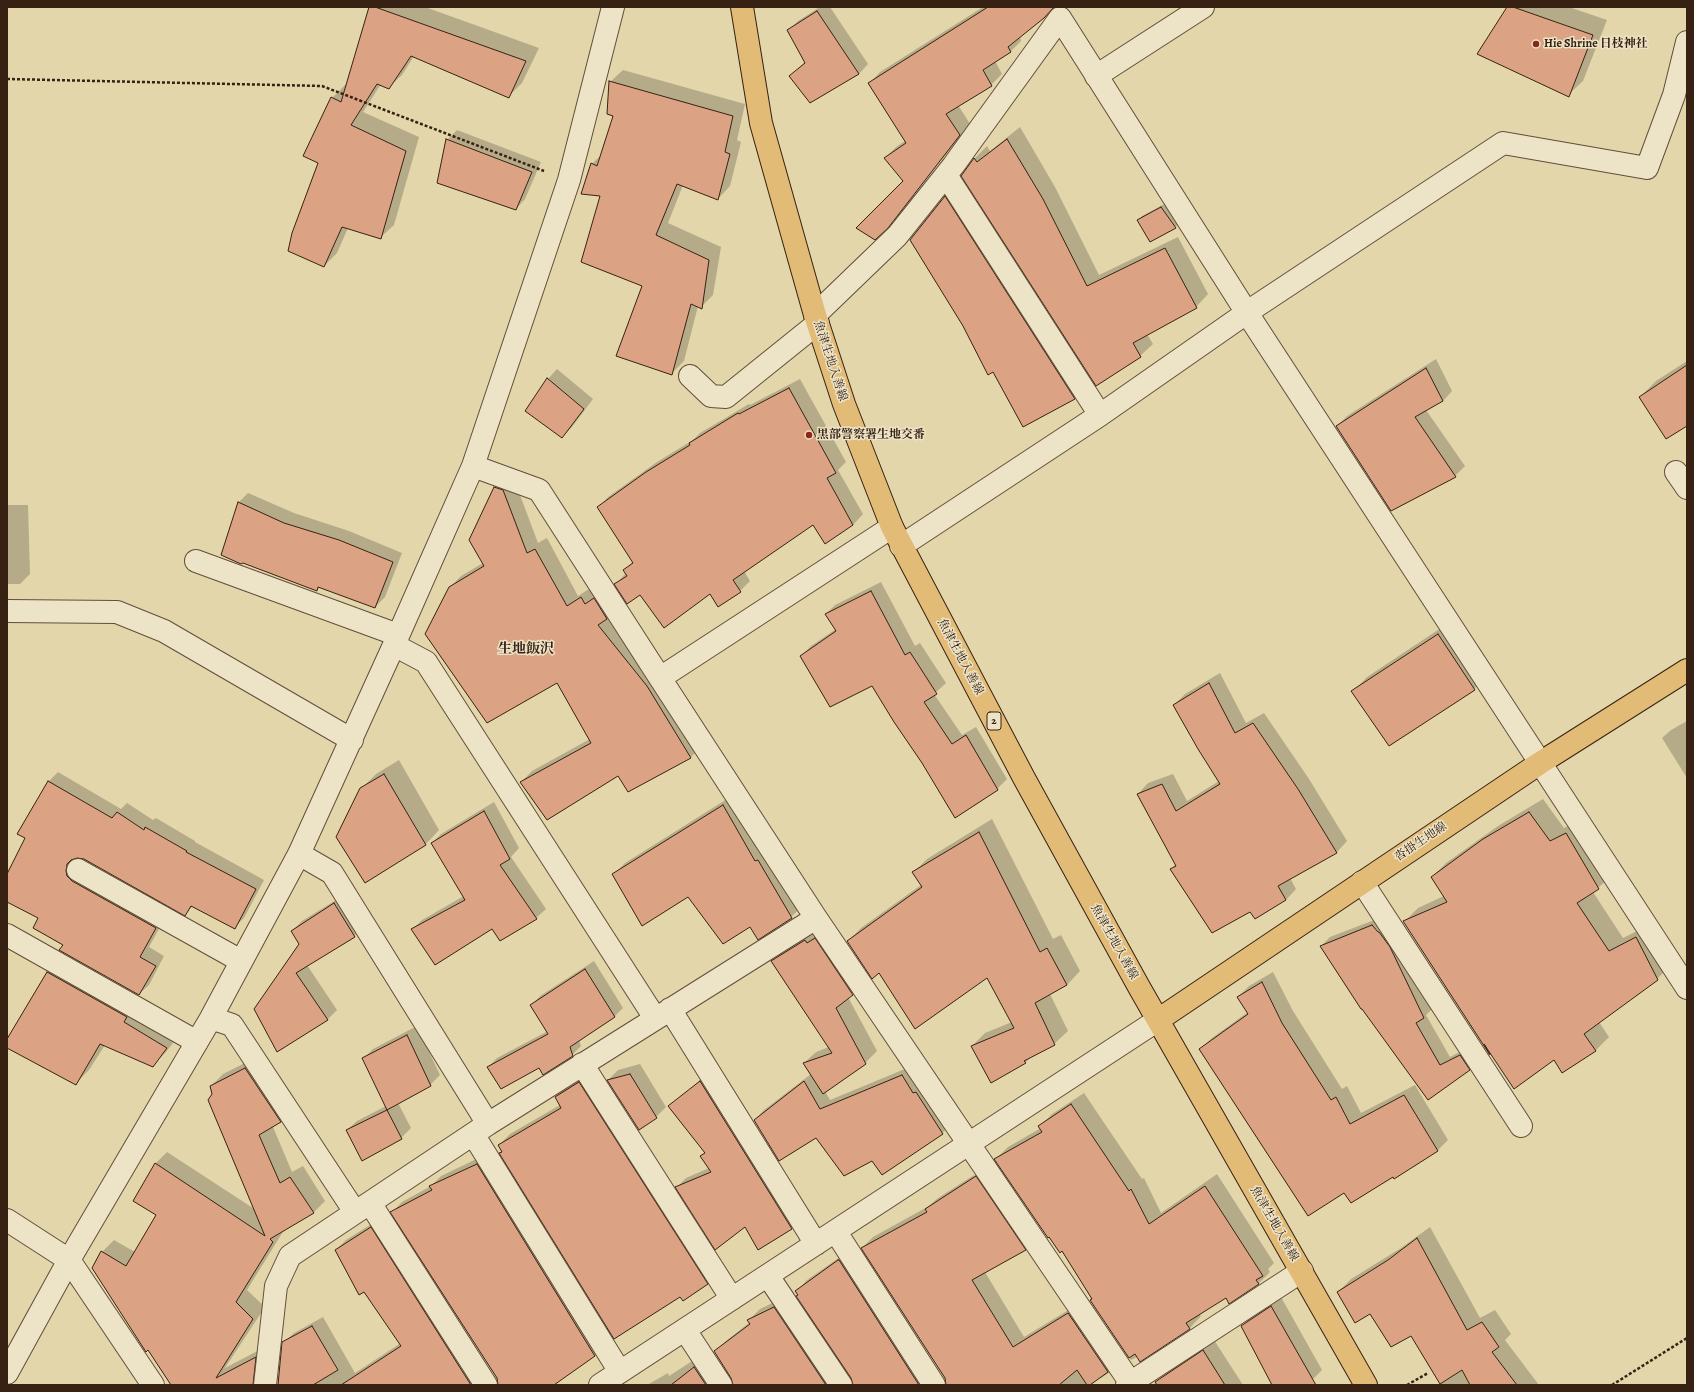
<!DOCTYPE html>
<meta charset="utf-8">
<style>
body{margin:0}
#map{position:relative;width:1694px;height:1392px;overflow:hidden;background:#e3d6ab;font-family:Alegreya,serif}
canvas{display:block}
.frame{position:absolute;inset:0;border:8px solid #372113;pointer-events:none}
</style>
<div id="map">
<canvas width="1694" height="1392"></canvas>
<div class="frame"></div>
</div>
<script>
const c = document.querySelector('canvas').getContext('2d');
c.lineJoin = 'round';
function paint(path, color) { c.fillStyle = color; c.fill(path, 'evenodd'); }
const toPath = rows => new Path2D(rows.map(r => 'M' + r).join(''));
function trace(path, color, width, dash) { c.strokeStyle = color; c.lineWidth = width; c.lineCap = dash ? 'butt' : 'round'; c.setLineDash(dash || []); c.stroke(path); }
function label(font, color, halo, rows, align = 'center') {
  c.font = font + ' Alegreya,"Noto Serif JP",serif'; c.lineWidth = 3; c.setLineDash([]); c.textBaseline = 'middle'; c.strokeStyle = halo; c.fillStyle = color; for (const [text, x, y, turn = 0] of rows) {
    c.save(); c.translate(x, y); c.rotate((+turn || 0) * Math.PI / 180); c.textAlign = isNaN(turn) ? turn : align; if (halo) c.strokeText(text, 0, 0); c.fillText(text, 0, 0); c.restore();
  }
}
paint(toPath([
 [370,7,425,7,539,48,522,83,509,96,414,56,402,75,388,88,381,84,363,112,419,137,394,225,380,238,348,228,337,253,324,266,319,162,304,155,332,98,346,84,347,85],
 [820,7,830,7,868,64,859,74,810,102,790,76,806,61,789,30,798,21],
 [983,7,1054,7,1020,37,1021,41,1010,52,995,61,1002,74,991,85,958,105,970,124,898,215,875,239,904,181,885,158,896,147,905,141,870,83,880,72],
 [1508,7,1569,7,1607,20,1583,81,1568,95],
 [623,70,745,104,737,140,741,142,730,186,718,199,683,185,668,223,721,247,713,295,701,307,698,306,684,361,671,374,643,285,602,196,592,164,602,154,614,115,610,82],
 [1020,127,1055,187,1099,275,1178,237,1208,294,1196,307,1147,334,1153,344,1140,356,962,176,975,158,987,146,990,151],
 [457,130,541,162,525,199,516,209,447,140],
 [955,188,1084,389,1074,398,946,197],
 [1166,203,1180,223,1175,227,1138,221,1142,216],
 [1436,359,1452,391,1443,401,1426,410,1465,466,1455,476,1391,510,1337,426,1347,416],
 [1687,361,1687,425,1640,397,1656,381],
 [557,369,593,399,572,427,562,437,548,379],
 [800,379,846,462,838,470,863,514,853,525,825,542,813,524,744,571,750,581,740,591,641,594,616,584,626,573,625,570,633,561,598,508,608,497,657,462,693,440,700,433,749,404,750,405],
 [506,476,514,479,538,543,547,538,578,596,592,587,702,746,691,757,618,775,521,782,532,771,590,739,557,682,450,587,461,576,483,563,495,488],
 [248,493,294,513,349,531,402,553,385,597,375,607,320,587,317,590,239,502],
 [7,505,28,505,30,574,20,584,7,584],
 [881,582,915,646,920,643,946,683,934,694,962,735,976,727,1007,779,997,789,955,816,923,762,872,684,801,656,811,646,836,629,826,614,835,605],
 [1453,620,1488,675,1474,689,1353,692,1367,677],
 [1220,673,1246,723,1264,713,1309,779,1347,841,1337,852,1290,878,1296,889,1286,900,1250,910,1171,869,1176,864,1138,794,1148,783,1173,774,1187,801,1219,781,1174,705,1185,694],
 [1687,721,1687,778,1662,738,1671,730],
 [399,760,439,830,425,845,361,789,376,774],
 [58,772,121,809,127,803,153,820,156,818,195,841,195,842,264,880,244,918,234,928,193,906,185,914,84,858,75,857,75,861,165,918,149,947,164,956,149,985,139,994,64,944,39,917,7,901,7,876,26,838,18,834,49,781],
 [735,794,803,906,791,917,750,926,688,896,614,874,625,863],
 [1543,799,1564,828,1580,820,1613,875,1593,892,1623,938,1651,924,1671,965,1657,979,1599,1022,1609,1037,1595,1051,1554,1058,1490,1054,1404,922,1418,908,1444,896,1432,877,1446,863,1498,826],
 [494,802,519,848,511,857,546,909,536,918,492,928,413,929,422,920,464,896,432,843,441,834],
 [992,819,1053,939,1061,935,1080,971,1067,985,1050,994,1068,1031,1054,1044,1031,1057,1025,1063,972,1046,985,1033,1012,1022,987,976,880,972,848,941,861,928,921,885,913,873,927,859],
 [344,895,364,927,354,936,307,965,337,1010,327,1020,277,1051,300,944,292,931,302,921],
 [1382,917,1432,1009,1426,1015,1450,1057,1469,1047,1478,1060,1469,1069,1428,1099,1321,946,1330,937],
 [817,929,864,982,848,997,877,1051,865,1063,825,1091,830,1100,912,1066,952,1124,942,1133,872,1159,816,1137,755,1120,764,1110,811,1074,804,1063,816,1052,829,1047,773,961,785,949],
 [61,959,180,1034,166,1052,152,1066,105,1045,89,1070,75,1084,7,1047,7,1041,48,972],
 [594,961,623,1008,615,1016,579,1040,581,1046,572,1055,539,1066,488,1067,497,1058,548,1031,532,1005,540,996],
 [1273,972,1293,1011,1342,1089,1347,1086,1361,1113,1415,1085,1448,1140,1437,1151,1393,1175,1344,1191,1200,1049,1212,1038,1248,1012,1238,997,1249,986],
 [417,1026,440,1075,430,1085,398,1103,411,1128,401,1138,347,1130,357,1121,386,1106,363,1059,373,1049],
 [257,1057,292,1110,273,1127,292,1172,303,1166,325,1201,314,1212,284,1230,247,1290,265,1307,225,1368,267,1346,257,1385,172,1385,102,1252,114,1240,135,1252,157,1215,155,1164,167,1152,256,1210,211,1086,223,1074],
 [640,1064,666,1107,656,1117,608,1080,618,1070],
 [590,1072,718,1272,707,1283,501,1153,503,1151,499,1145,510,1134,560,1105,556,1097,567,1086],
 [710,1072,801,1218,791,1228,746,1226,677,1187,686,1178,709,1168,701,1156,705,1152,669,1107],
 [1084,1093,1142,1179,1144,1178,1161,1213,1217,1174,1274,1263,1268,1269,1270,1272,1258,1284,1227,1297,1199,1314,1201,1316,1189,1329,1131,1360,1091,1300,1093,1298,1063,1250,996,1159,1008,1147,1041,1128,1040,1126,1052,1114],
 [487,1154,604,1346,594,1356,553,1385,499,1385,497,1378,392,1212,402,1202,431,1186,441,1176],
 [987,1166,1036,1238,1025,1249,985,1272,1024,1337,1080,1303,1120,1362,1109,1373,1089,1385,947,1385,945,1378,862,1248,873,1237,929,1206,938,1198,974,1175,1023,1248,1025,1248,975,1174],
 [381,1218,489,1385,289,1385,283,1343,294,1333,323,1317,355,1373,401,1343,336,1250,346,1240],
 [1430,1227,1480,1318,1495,1310,1511,1334,1505,1340,1539,1385,1441,1385,1411,1335,1338,1292,1351,1279,1401,1248],
 [850,1250,939,1385,854,1385,852,1378,797,1291,807,1280],
 [785,1297,846,1385,734,1385,732,1378,715,1352,726,1341,750,1322,749,1320,760,1309],
 [1281,1297,1322,1370,1313,1379,1302,1385,1274,1385,1242,1326,1252,1316],
 [1214,1340,1243,1385,1160,1385,1158,1381,1169,1370],
 [700,1356,726,1385,647,1385,668,1373,669,1376]
]), '#0003');
const building = toPath([
 [369,7,375,7,526,61,509,98,411,56,389,89,377,84,351,125,406,151,381,239,342,227,324,267,288,251,292,233,318,163,303,156,331,97,341,102,369,7],
 [988,7,1054,7,1044,18,1008,47,1011,52,983,70,992,86,946,114,960,135,888,228,875,240,856,228,903,181,884,158,906,143,868,83,988,7],
 [1507,7,1513,7,1593,35,1569,97,1477,54,1507,7],
 [817,11,859,74,810,103,789,76,805,63,787,30,817,11],
 [609,81,733,116,725,152,730,154,718,200,677,184,656,235,709,260,702,309,691,304,672,375,616,356,642,286,581,262,600,196,581,194,591,163,597,166,613,116,607,114,609,81],
 [446,139,532,172,516,210,437,183,446,139],
 [1007,139,1043,199,1087,286,1165,248,1197,308,1133,343,1141,357,1096,386,961,176,974,158,977,162,1007,139],
 [945,196,1075,399,1023,427,993,372,988,375,963,326,910,240,945,196],
 [1161,207,1176,228,1150,242,1137,220,1161,207],
 [1687,365,1687,426,1666,439,1639,397,1687,365],
 [1426,368,1443,401,1415,417,1456,477,1391,511,1336,426,1426,368],
 [547,378,584,409,562,438,525,411,547,378],
 [789,388,836,473,827,478,853,525,825,544,813,525,733,580,741,592,718,607,710,594,664,628,640,595,627,604,614,584,627,576,623,570,633,563,597,507,646,472,690,445,689,443,738,413,739,414,789,388],
 [494,487,503,490,527,553,535,549,567,606,581,597,585,604,594,598,607,619,598,625,647,686,691,758,628,792,618,776,547,820,520,782,591,743,557,683,487,723,425,634,449,587,484,566,469,540,494,487],
 [238,502,284,523,339,540,393,562,375,608,318,587,317,591,243,563,241,564,221,555,238,502],
 [871,591,905,655,910,652,937,694,924,702,952,744,966,735,998,790,955,818,922,763,894,722,872,686,830,707,800,656,836,631,825,614,871,591],
 [1438,634,1475,690,1389,746,1351,691,1438,634],
 [1209,683,1235,733,1253,723,1298,789,1337,853,1278,886,1286,900,1255,919,1250,912,1212,933,1170,869,1176,866,1137,794,1162,784,1176,811,1220,784,1198,749,1173,705,1209,683],
 [384,774,426,845,365,883,336,837,360,788,384,774],
 [48,781,112,818,117,812,144,830,145,827,187,851,186,852,256,889,235,929,191,906,185,916,84,859,77,858,71,860,67,864,66,871,67,876,72,881,156,928,140,957,156,966,139,995,59,950,63,945,33,928,38,918,7,902,7,874,25,838,17,834,48,781],
 [723,805,755,861,758,860,792,918,758,940,750,927,723,944,688,897,642,926,612,874,723,805],
 [484,811,510,859,500,865,537,919,500,941,492,929,435,965,411,929,465,900,431,843,484,811],
 [1529,812,1550,841,1566,833,1599,889,1577,903,1609,951,1636,937,1658,980,1584,1034,1596,1051,1562,1073,1554,1060,1514,1089,1484,1044,1490,1055,1403,921,1447,902,1431,877,1483,839,1529,812],
 [979,832,1040,952,1047,948,1067,985,1035,1003,1055,1045,1024,1061,1026,1063,991,1083,971,1046,1014,1028,987,978,915,1029,879,973,872,979,847,941,922,887,912,872,979,832],
 [334,903,355,937,296,973,328,1020,277,1052,254,1009,299,944,291,931,334,903],
 [1372,925,1378,932,1379,932,1390,947,1424,1018,1416,1023,1440,1065,1460,1055,1470,1070,1428,1100,1362,1009,1361,1009,1320,946,1372,925],
 [815,938,853,995,836,1008,866,1064,823,1094,803,1063,832,1053,771,961,805,940,807,943,815,938],
 [585,969,615,1017,570,1047,573,1056,543,1075,539,1068,501,1089,487,1067,548,1034,530,1005,585,969],
 [47,972,127,1017,124,1022,167,1048,153,1067,100,1044,76,1085,7,1048,7,1039,47,972],
 [1262,982,1282,1023,1331,1100,1336,1097,1350,1124,1404,1095,1438,1151,1394,1179,1393,1177,1351,1203,1344,1193,1308,1216,1199,1049,1248,1014,1237,997,1262,982],
 [407,1035,431,1086,387,1110,362,1058,407,1035],
 [245,1068,281,1122,259,1135,280,1183,290,1177,314,1213,270,1239,273,1242,236,1302,253,1319,216,1378,256,1357,253,1385,171,1385,148,1350,146,1352,92,1268,101,1251,126,1266,156,1215,133,1201,155,1163,265,1236,208,1100,212,1094,210,1086,245,1068],
 [630,1074,657,1118,639,1130,607,1080,630,1074],
 [902,1075,913,1093,916,1092,943,1134,882,1175,872,1161,844,1176,816,1138,779,1161,754,1120,804,1081,820,1109,902,1075],
 [700,1081,792,1229,758,1250,745,1227,715,1250,675,1187,711,1172,700,1156,705,1153,668,1106,700,1081],
 [579,1082,708,1284,683,1301,680,1297,614,1339,499,1153,502,1152,498,1145,561,1108,555,1097,579,1082],
 [1071,1104,1129,1191,1131,1189,1149,1224,1205,1186,1263,1276,1256,1280,1259,1284,1229,1304,1226,1298,1186,1323,1190,1329,1140,1362,1135,1354,1129,1358,1090,1300,1092,1299,1062,1251,1060,1253,1049,1237,1048,1238,994,1159,1042,1132,1038,1126,1071,1104],
 [387,1110,402,1139,362,1161,346,1130,387,1110],
 [477,1164,593,1353,595,1356,554,1385,498,1385,497,1378,390,1212,432,1190,429,1186,477,1164],
 [976,1176,1026,1250,972,1280,1013,1347,1068,1313,1108,1372,1090,1385,1087,1385,1077,1370,1059,1385,946,1385,945,1378,861,1248,927,1212,925,1209,976,1176],
 [371,1227,471,1385,341,1385,401,1346,364,1292,359,1295,335,1250,371,1227],
 [1417,1238,1467,1330,1482,1322,1499,1347,1492,1352,1517,1385,1470,1385,1462,1370,1440,1384,1411,1336,1391,1347,1370,1314,1355,1323,1337,1292,1388,1260,1417,1238],
 [838,1260,839,1260,919,1385,853,1385,851,1378,796,1296,798,1295,795,1291,838,1260],
 [1271,1306,1316,1385,1272,1385,1241,1326,1271,1306],
 [774,1307,826,1385,733,1385,731,1378,714,1351,750,1324,747,1320,774,1307],
 [312,1326,338,1370,313,1385,278,1385,282,1342,312,1326],
 [1203,1350,1225,1385,1157,1385,1155,1382,1203,1350],
 [694,1367,706,1385,671,1385,694,1367]
]);
paint(building, '#dba383');
trace(building, '#372113', 1);
const minor = toPath([
 [1096,76,1203,7],
 [946,175,1100,415],
 [815,315,897,236,953,166,1060,18,1247,313,1687,988],
 [690,376,711,396,726,397,818,323],
 [473,466,539,490,660,678],
 [1676,472,1687,488],
 [901,546,1100,415,1255,307,1503,143,1647,168,1674,95,1687,42],
 [196,561,398,635],
 [7,611,117,612,164,631,352,740],
 [394,645,426,662,655,1018],
 [299,854,332,873,488,1124],
 [78,870,241,961],
 [1362,882,1521,1126],
 [816,918,1132,1385],
 [7,935,197,1042],
 [670,1009,816,1244],
 [211,1018,232,1025,355,1212],
 [582,1064,732,1299],
 [473,1134,620,1372],
 [370,1203,486,1385],
 [7,1220,69,1260,153,1385],
 [836,1232,934,1385],
 [768,1276,841,1385],
 [685,1330,721,1385],
 [7,1373,69,1260,211,1018,299,854,394,645,473,466,569,180,613,7],
 [265,1385,276,1286,290,1256,488,1124,816,918,660,678,892,527],
 [600,1385,1158,1020],
 [1127,1385,1302,1271]
]);
const major = toPath([
 [742,7,761,123,815,315,844,404,892,527,1024,778,1139,987,1366,1385],
 [1158,1020,1540,763,1687,670]
]);
trace(minor, '#624e39', 24);
trace(major, '#372113', 24);
trace(toPath([
 [7,79,322,86,544,171],
 [1407,1385,1428,1373],
 [1612,1385,1687,1338]
]), '#372113', 2.5, [3, 2]);
trace(minor, '#ede4c8', 22);
trace(major, '#e2bb76', 22);
for (const [x, y, r, color] of [
 [1536,44,4,"#8f2418"],
 [809,435,4,"#8f2418"]
]) { const dot = new Path2D(); dot.arc(x, y, r, 0, 2 * Math.PI); c.fillStyle = color; c.fill(dot); trace(dot, '#ede4c8', 1.5); }
for (const [x, y, w] of [
 [994,721,14]
]) { const box = new Path2D(); box.roundRect(x - w / 2, y - 9, w, 18, 3); c.fillStyle = '#ede4c8'; c.fill(box); trace(box, '#372113', 1); }
label('bold 11px', '#372113', null, [
 ["2",994,721]
]);
label('bold 12px', '#372113', '#ede4c8', [
 ["Hie Shrine 日枝神社",1544,44],
 ["黒部警察署生地交番",817,435]
], 'left');
label('12px', '#372113', '#ede4c8', [
 ["魚津生地入善線",830,361,72],
 ["魚津生地入善線",960,657,62],
 ["沓掛生地線",1421,842,-34],
 ["魚津生地入善線",1114,942,61],
 ["魚津生地入善線",1274,1224,60]
]);
label('bold 14px', '#372113', '#ede4c8', [
 ["生地飯沢",526,650]
]);
</script>
